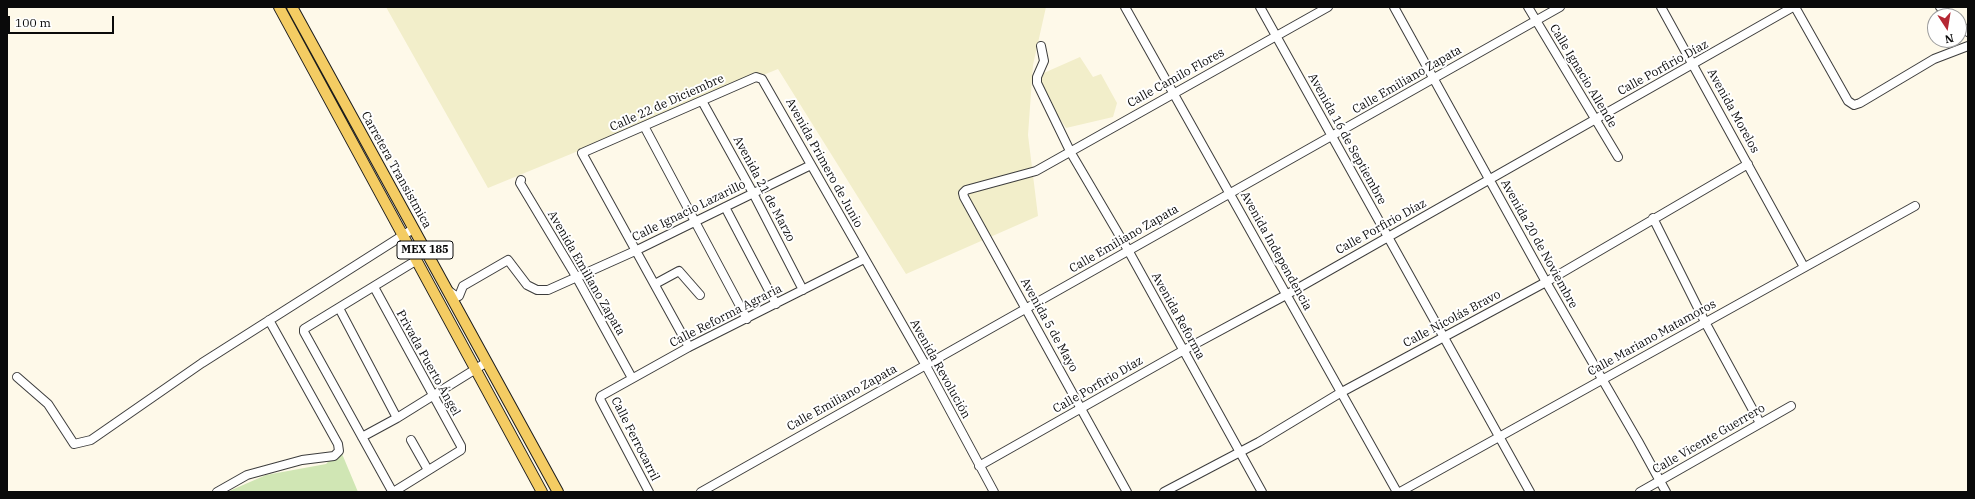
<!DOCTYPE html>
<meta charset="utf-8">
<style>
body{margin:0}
#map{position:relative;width:1975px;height:499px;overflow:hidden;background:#fef9e9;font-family:"IBM Plex Serif",serif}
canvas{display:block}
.frame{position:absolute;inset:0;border:8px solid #0a0a0a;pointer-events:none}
.north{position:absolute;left:1927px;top:8px;width:40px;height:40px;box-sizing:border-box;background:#fff;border:1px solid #9d9d9d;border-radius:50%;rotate:168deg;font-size:11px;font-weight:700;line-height:16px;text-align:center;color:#0a0a0a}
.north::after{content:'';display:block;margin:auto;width:14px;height:18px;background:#b52834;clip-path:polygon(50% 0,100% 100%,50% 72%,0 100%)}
.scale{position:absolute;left:8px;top:16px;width:106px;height:18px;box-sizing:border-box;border:2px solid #0a0a0a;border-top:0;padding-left:5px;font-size:12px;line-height:14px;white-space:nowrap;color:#0a0a0a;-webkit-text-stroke:3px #fff;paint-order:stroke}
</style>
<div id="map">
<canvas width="1975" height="499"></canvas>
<div class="frame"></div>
<div class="north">N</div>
<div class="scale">100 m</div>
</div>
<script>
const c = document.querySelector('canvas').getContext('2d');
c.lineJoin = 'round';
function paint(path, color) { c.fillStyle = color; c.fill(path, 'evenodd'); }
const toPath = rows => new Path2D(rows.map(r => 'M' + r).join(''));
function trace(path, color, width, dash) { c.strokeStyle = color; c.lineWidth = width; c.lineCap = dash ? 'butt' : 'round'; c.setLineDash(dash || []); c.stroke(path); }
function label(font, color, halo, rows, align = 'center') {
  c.font = font + ' "IBM Plex Serif",serif'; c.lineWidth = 4; c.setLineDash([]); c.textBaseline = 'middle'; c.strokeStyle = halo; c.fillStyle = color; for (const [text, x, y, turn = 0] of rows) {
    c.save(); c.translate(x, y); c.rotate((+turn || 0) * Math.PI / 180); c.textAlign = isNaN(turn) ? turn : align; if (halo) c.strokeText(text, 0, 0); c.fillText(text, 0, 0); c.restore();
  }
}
paint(toPath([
 [386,7,1046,7,1033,65,1028,135,1038,216,906,274,778,69,488,188],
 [1080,57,1093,77,1101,74,1117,103,1113,117,1066,128,1050,104,1037,76]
]), '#f2eeca');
paint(toPath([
 [340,449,358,492,227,492,266,475,326,464]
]), '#d0e6b4');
const minor = toPath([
 [1125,7,1397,492],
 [1260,7,1530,492],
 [1394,7,1546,282,1638,441,1666,492],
 [1528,7,1618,157],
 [1661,7,1804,267],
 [1795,7,1848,101,1854,105,1860,103,1934,59,1968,46],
 [1940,7,1950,16],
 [1959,24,1968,32],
 [1041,46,1044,61,1037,77,1037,83,1071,153,1128,250,1262,492],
 [702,101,753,193,803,290],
 [644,126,747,319],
 [521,180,520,183,577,278,632,378],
 [725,207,776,304],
 [1653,218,1705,322,1760,423],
 [655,284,679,271,700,295],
 [374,287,461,446,461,450,395,491,392,491,304,332,304,329,417,260],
 [449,291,457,297,459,296,463,286,508,260,527,285,537,290,548,290,635,251,811,165],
 [339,308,397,418],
 [689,347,582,153,756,77,762,79,925,364,994,492],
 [17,377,48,404,74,444,91,440,202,363,413,229],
 [362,437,397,418,487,362],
 [411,440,428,470],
 [979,466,1184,350,1286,295,1793,7],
 [217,492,247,475,302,460,334,456,339,451,338,444,269,320],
 [649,492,600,399,601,396,689,347,864,259],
 [701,492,1560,7],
 [1127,492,964,197,963,193,966,190,1036,171,1328,7],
 [1164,492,1259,442,1340,393,1546,282,1748,164],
 [1400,492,1915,206],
 [1640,492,1791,406]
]);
const major = toPath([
 [279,7,542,492],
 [292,7,558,492]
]);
trace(minor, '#3d3d3d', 10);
trace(major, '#1b1b1b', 12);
trace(minor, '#fff', 8);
trace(major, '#f4cc63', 10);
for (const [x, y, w] of [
 [425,250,56]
]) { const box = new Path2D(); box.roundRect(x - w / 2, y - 9, w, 18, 3); c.fillStyle = '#fff'; c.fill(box); trace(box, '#0a0a0a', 1); }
label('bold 11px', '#0a0a0a', null, [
 ["MEX 185",425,250]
]);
label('12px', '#0a0a0a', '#fff', [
 ["Calle Porfirio Díaz",1663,68,-29],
 ["Calle Ignacio Allende",1583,76,59],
 ["Calle Camilo Flores",1176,78,-29],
 ["Calle Emiliano Zapata",1407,80,-30],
 ["Calle 22 de Diciembre",667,103,-24],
 ["Avenida Morelos",1733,111,61],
 ["Avenida 16 de Septiembre",1347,139,61],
 ["Avenida Primero de Junio",824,163,61],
 ["Carretera Transistmica",396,170,61],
 ["Avenida 21 de Marzo",764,189,62],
 ["Calle Ignacio Lazarillo",689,211,-26],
 ["Calle Porfirio Díaz",1381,227,-29],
 ["Calle Emiliano Zapata",1124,239,-30],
 ["Avenida 20 de Noviembre",1539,244,61],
 ["Avenida Independencia",1276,251,61],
 ["Avenida Emiliano Zapata",586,273,60],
 ["Calle Reforma Agraria",726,316,-27],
 ["Avenida Reforma",1178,316,61],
 ["Calle Nicolás Bravo",1452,319,-28],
 ["Avenida 5 de Mayo",1049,325,61],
 ["Calle Mariano Matamoros",1652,338,-29],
 ["Privada Puerto Ángel",428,363,61],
 ["Avenida Revolución",940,369,61],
 ["Calle Porfirio Díaz",1098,385,-30],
 ["Calle Emiliano Zapata",842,398,-29],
 ["Calle Ferrocarril",635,439,63],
 ["Calle Vicente Guerrero",1709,439,-30]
]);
</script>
